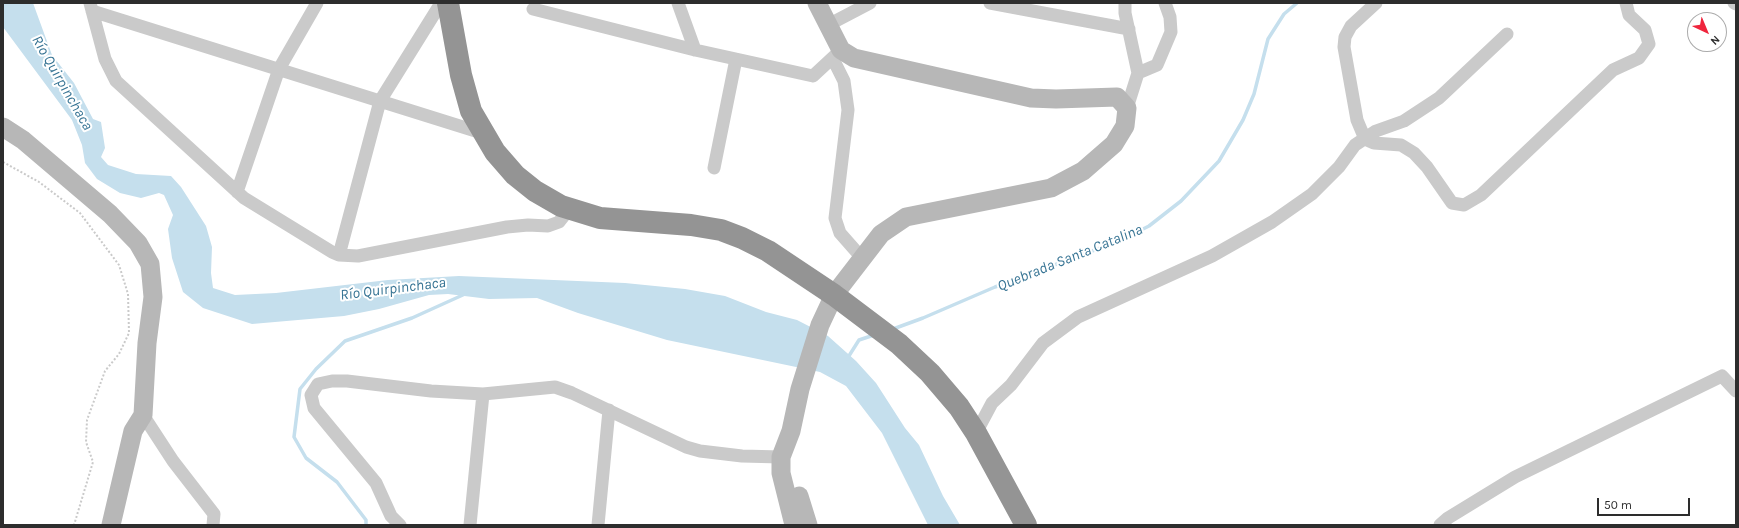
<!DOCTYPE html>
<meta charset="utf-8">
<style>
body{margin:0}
#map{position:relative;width:1739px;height:528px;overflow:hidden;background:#fff;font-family:Karla,sans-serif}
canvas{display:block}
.frame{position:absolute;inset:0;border:4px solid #2d2d2d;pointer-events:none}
.north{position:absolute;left:1687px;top:12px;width:40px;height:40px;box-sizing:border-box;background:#fff;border:1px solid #ababab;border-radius:50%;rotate:136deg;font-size:11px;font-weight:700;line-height:16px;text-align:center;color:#2d2d2d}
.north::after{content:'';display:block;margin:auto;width:14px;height:18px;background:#ef253d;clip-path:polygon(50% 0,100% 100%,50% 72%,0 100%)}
.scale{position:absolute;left:1597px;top:498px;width:93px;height:18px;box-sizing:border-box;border:2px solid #2d2d2d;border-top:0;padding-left:5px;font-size:12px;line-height:14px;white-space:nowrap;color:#2d2d2d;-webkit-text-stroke:3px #fff;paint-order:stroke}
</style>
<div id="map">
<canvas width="1739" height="528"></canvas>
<div class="frame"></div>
<div class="north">N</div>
<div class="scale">50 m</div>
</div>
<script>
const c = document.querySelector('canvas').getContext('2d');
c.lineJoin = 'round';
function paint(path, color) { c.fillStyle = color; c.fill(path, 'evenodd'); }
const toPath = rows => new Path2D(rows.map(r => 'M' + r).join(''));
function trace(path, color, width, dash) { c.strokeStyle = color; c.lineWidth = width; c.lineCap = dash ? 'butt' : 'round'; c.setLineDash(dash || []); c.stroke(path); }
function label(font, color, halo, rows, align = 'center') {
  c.font = font + ' Karla,sans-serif'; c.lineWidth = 4; c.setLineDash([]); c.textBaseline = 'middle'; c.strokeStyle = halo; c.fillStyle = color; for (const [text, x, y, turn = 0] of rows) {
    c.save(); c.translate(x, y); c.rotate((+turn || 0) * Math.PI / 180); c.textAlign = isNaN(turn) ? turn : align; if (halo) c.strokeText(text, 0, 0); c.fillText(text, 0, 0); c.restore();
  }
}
paint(toPath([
 [3,3,33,3,52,55,74,83,93,119,101,122,105,148,101,157,108,165,136,174,171,176,181,187,206,226,212,247,211,273,213,288,235,295,276,293,388,280,459,276,625,283,685,289,725,296,766,312,797,320,828,336,856,361,876,383,905,428,919,445,943,496,960,525,928,525,882,433,846,386,820,372,667,340,578,313,537,298,489,299,448,294,429,295,379,309,344,316,252,324,203,308,183,292,172,258,168,229,173,215,164,195,159,193,141,198,120,193,97,179,85,163,82,145,72,120,3,27]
]), '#c5dfed');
trace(toPath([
 [893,329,923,318,995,287,1119,241,1149,226,1181,201,1219,161,1243,120,1254,94,1268,39,1284,14,1297,3],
 [847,359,859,340,874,335],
 [366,525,366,520,337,482,306,458,294,437,300,389,316,369,345,341,412,318,465,294]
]), '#c5dfed', 3.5);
trace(toPath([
 [3,162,39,182,80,213,119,265,128,294,129,333,119,354,105,371,87,420,86,442,93,462,74,525]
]), '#cacaca', 2, [2, 2]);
trace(toPath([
 [90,3,105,59,116,81,244,198,332,252,339,255,358,256,507,227,528,225,548,226,559,222,570,208],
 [678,3,695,50],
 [990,3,1129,29],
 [1125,3,1125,13,1138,73,1127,108],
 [1376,3,1351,26,1345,37,1344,47,1357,120,1365,139,1374,143,1401,145,1414,153,1427,167,1452,203,1464,205,1481,195,1613,70,1639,58,1649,44,1645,30,1629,15,1626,3],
 [1734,3,1736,4],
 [533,9,695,50,813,76,841,50],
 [92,11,482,133],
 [828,25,870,3],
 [833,59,844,81,848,110,835,218,840,233,862,258],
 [1138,73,1157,65,1171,32,1170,17,1165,3],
 [714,168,736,59],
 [237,192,279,69,317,3],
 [339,255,380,101,441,3],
 [143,415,173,461,214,514,213,525],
 [976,433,992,403,1011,385,1043,343,1078,317,1212,256,1272,222,1312,194,1339,167,1355,145,1376,131,1404,121,1439,98,1507,34],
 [400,525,391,516,376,483,314,408,311,395,318,384,332,381,347,381,431,391,483,394,555,387,572,393,686,447,700,451,742,456,781,457],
 [470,525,483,394],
 [598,525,609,410],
 [1440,525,1448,518,1515,477,1722,376,1736,391]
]), '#cacaca', 13);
trace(toPath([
 [3,127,23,140,110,214,138,243,150,264,153,297,147,343,143,415,133,431,111,525],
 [799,496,808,525],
 [794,525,781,473,781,457,791,431,800,389,820,325,834,295,881,234,906,217,1051,188,1083,171,1114,144,1125,126,1127,108,1117,97,1056,99,1031,98,854,58,841,50,817,3]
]), '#b7b7b7', 19);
trace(toPath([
 [448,3,461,75,471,111,495,152,515,175,535,191,561,206,600,218,691,225,721,230,742,238,768,251,834,295,899,344,930,373,959,407,976,433,1026,525]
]), '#949494', 22);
label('italic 15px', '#377494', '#fff', [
 ["Río Quirpinchaca",62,83,60],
 ["Quebrada Santa Catalina",1070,258,-22],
 ["Río Quirpinchaca",393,289,-7]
]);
</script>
